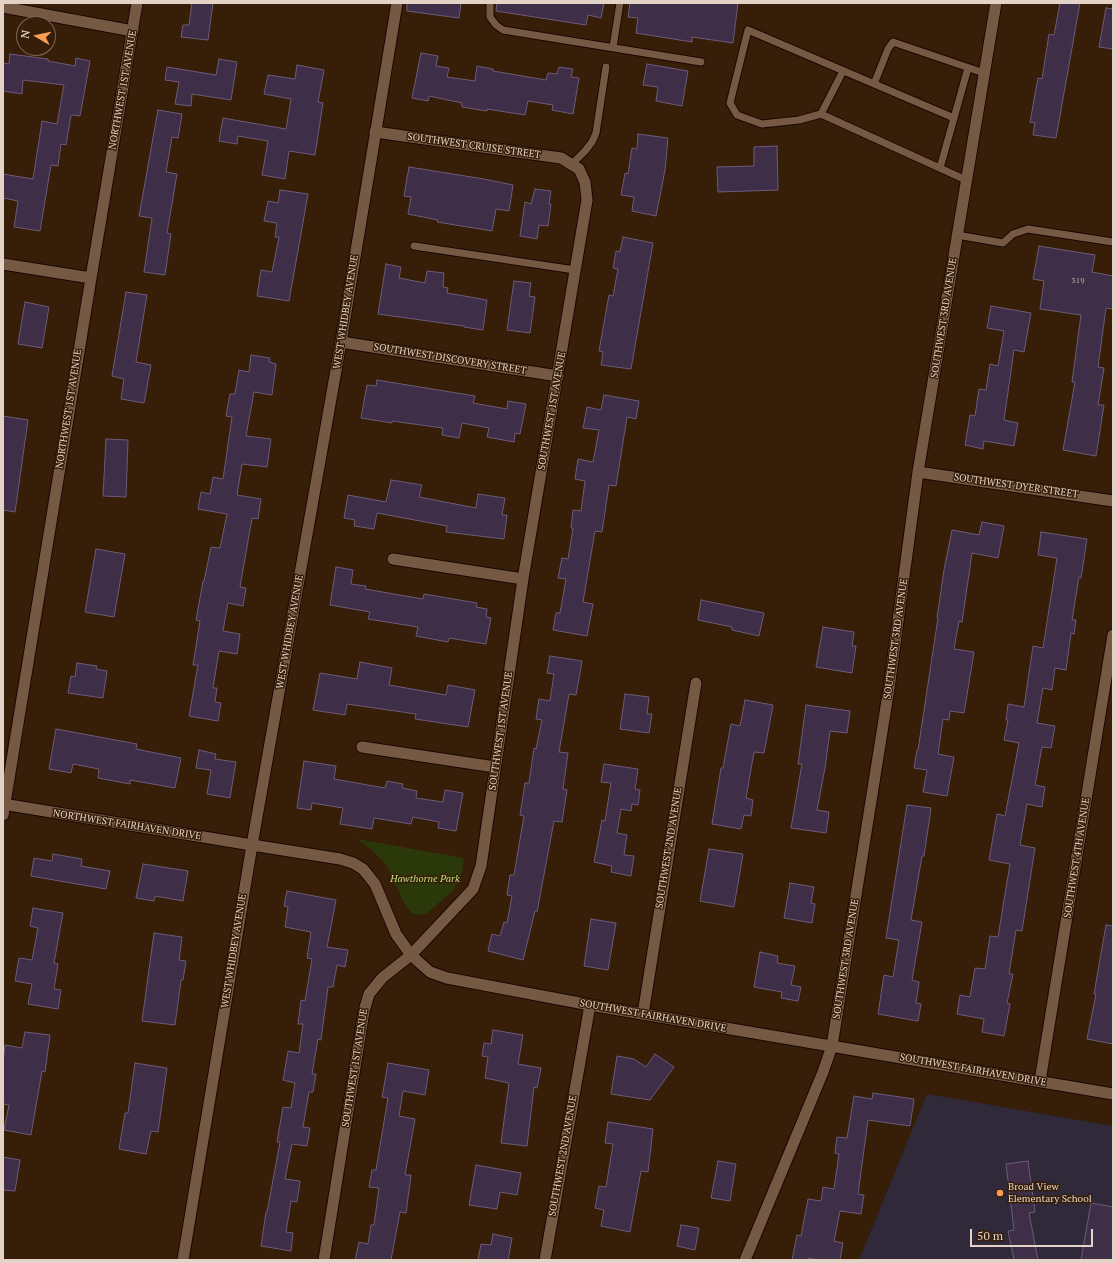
<!DOCTYPE html>
<style>
body{margin:0}
#map{position:relative;width:1116px;height:1263px;overflow:hidden;background:#361e09;font-family:"PT Serif",serif}
canvas{display:block}
.frame{position:absolute;inset:0;border:4px solid #e3d2c6;pointer-events:none}
.north{position:absolute;left:16px;top:16px;width:40px;height:40px;box-sizing:border-box;background:#361e09;border:1px solid #7b6655;border-radius:50%;rotate:279deg;font-size:11px;font-weight:700;line-height:16px;text-align:center;color:#e3d2c6}
.north::after{content:'';display:block;margin:auto;width:14px;height:18px;background:#fc9d53;clip-path:polygon(50% 0,100% 100%,50% 72%,0 100%)}
.scale{position:absolute;left:970px;top:1229px;width:123px;height:18px;box-sizing:border-box;border:2px solid #e3d2c6;border-top:0;padding-left:5px;font-size:12px;line-height:14px;white-space:nowrap;color:#e3d2c6;-webkit-text-stroke:3px #361e09;paint-order:stroke}
</style>
<div id="map">
<canvas width="1116" height="1263"></canvas>
<div class="frame"></div>
<div class="north">N</div>
<div class="scale">50 m</div>
</div>
<script>
const c = document.querySelector('canvas').getContext('2d');
c.lineJoin = 'round';
function paint(path, color) { c.fillStyle = color; c.fill(path, 'evenodd'); }
const toPath = rows => new Path2D(rows.map(r => 'M' + r).join(''));
function trace(path, color, width, dash) { c.strokeStyle = color; c.lineWidth = width; c.lineCap = dash ? 'butt' : 'round'; c.setLineDash(dash || []); c.stroke(path); }
function label(font, color, halo, rows, align = 'center') {
  c.font = font + ' "PT Serif",serif'; c.lineWidth = 3; c.setLineDash([]); c.textBaseline = 'middle'; c.strokeStyle = halo; c.fillStyle = color; for (const [text, x, y, turn = 0] of rows) {
    c.save(); c.translate(x, y); c.rotate((+turn || 0) * Math.PI / 180); c.textAlign = isNaN(turn) ? turn : align; if (halo) c.strokeText(text, 0, 0); c.fillText(text, 0, 0); c.restore();
  }
}
paint(toPath([
 [927,1094,1113,1126,1113,1260,859,1260]
]), '#2f2939');
paint(toPath([
 [357,839,464,858,461,878,453,891,427,913,419,915,411,913,405,905,387,866,373,851]
]), '#2b380a');
const building = toPath([
 [192,3,213,3,208,40,181,37,183,25,189,25,192,3],
 [407,3,461,3,459,18,407,11,407,3],
 [497,3,604,3,601,18,588,15,586,25,496,11,497,3],
 [630,3,738,3,733,43,692,37,692,42,636,33,638,18,628,17,630,3],
 [1060,3,1080,3,1056,138,1033,135,1035,123,1030,122,1038,78,1042,79,1049,34,1054,35,1060,3],
 [1106,8,1113,9,1113,49,1099,47,1106,8],
 [421,53,438,56,436,66,449,68,447,77,475,81,477,66,493,69,493,71,546,80,548,73,557,74,559,67,573,69,571,77,579,78,573,114,552,110,553,105,528,101,525,115,487,109,487,111,462,107,462,103,429,96,428,101,412,98,421,53],
 [10,54,48,59,48,61,75,66,76,58,90,61,80,116,71,115,66,145,61,144,58,166,51,165,40,231,14,227,18,201,3,198,3,174,33,179,42,121,57,124,64,85,23,80,22,94,3,91,3,63,9,64,10,54],
 [219,59,237,62,231,100,192,94,191,106,175,104,179,82,165,80,167,67,216,75,219,59],
 [647,64,688,71,682,106,656,101,658,87,643,85,647,64],
 [297,65,324,70,318,102,323,103,315,155,289,151,285,179,262,175,268,141,238,136,237,144,219,141,223,118,286,129,291,99,264,94,268,75,295,79,297,65],
 [158,110,182,114,178,138,172,137,166,172,177,174,167,233,171,234,165,275,144,272,152,218,139,216,158,110],
 [638,134,668,138,665,170,656,216,632,211,634,197,621,195,625,173,628,174,632,148,637,149,638,134],
 [777,146,778,190,718,192,717,167,754,166,754,147,777,146],
 [409,167,484,179,513,185,509,211,496,209,492,231,437,222,438,220,408,214,411,197,404,196,409,167],
 [535,189,551,191,549,204,551,204,548,226,539,225,537,239,520,236,525,202,531,204,535,189],
 [280,190,308,194,289,301,257,296,261,270,272,272,279,237,275,237,277,223,264,221,268,201,278,203,280,190],
 [623,237,653,243,631,369,601,365,603,352,599,351,609,295,613,296,618,269,613,268,616,251,620,252,623,237],
 [1039,246,1095,255,1092,272,1113,276,1113,309,1106,308,1098,367,1104,368,1098,405,1104,405,1096,456,1063,450,1075,382,1072,382,1081,315,1040,309,1044,281,1033,279,1039,246],
 [386,264,401,267,399,278,425,283,427,271,444,273,443,287,448,288,447,293,487,300,483,330,464,327,464,326,378,314,386,264],
 [514,281,531,283,529,296,535,297,530,333,507,330,514,281],
 [126,292,147,295,136,362,151,365,144,403,121,399,124,379,112,376,126,292],
 [25,302,49,307,42,348,18,344,25,302],
 [991,306,1031,313,1024,352,1014,350,1004,420,1018,423,1014,446,984,441,983,449,965,445,970,415,975,416,979,389,986,390,990,364,998,366,1004,331,987,328,991,306],
 [251,355,270,358,269,362,276,364,272,395,254,392,246,436,271,439,267,467,242,464,237,495,261,499,258,519,252,518,240,587,246,588,243,606,228,603,223,631,240,634,237,654,219,651,213,688,217,688,215,702,221,703,218,721,189,716,198,665,193,665,200,621,196,620,203,581,204,581,211,547,220,548,227,514,198,509,201,492,210,494,213,477,223,479,232,417,226,416,230,394,235,394,239,370,249,372,251,355],
 [377,380,475,396,473,403,507,409,508,401,526,404,520,434,515,433,514,442,487,437,489,428,462,423,459,438,442,435,443,428,392,421,392,423,361,418,367,385,376,386,377,380],
 [604,395,639,401,636,419,627,417,616,486,609,485,602,532,595,531,583,602,593,604,587,636,553,630,556,613,560,613,566,579,558,578,562,558,568,559,573,528,571,528,573,510,581,511,585,481,575,479,578,459,593,462,599,430,583,428,587,407,601,410,604,395],
 [3,416,28,420,15,512,3,510,3,416],
 [106,439,128,440,126,497,103,496,106,439],
 [391,480,422,485,419,497,476,508,478,494,505,498,502,515,507,515,504,539,446,532,447,526,377,513,374,529,354,526,355,520,344,518,348,495,386,502,391,480],
 [982,522,1004,526,998,558,972,553,962,622,959,621,954,649,974,652,964,713,950,711,949,720,943,719,938,754,954,757,947,796,923,792,927,770,914,768,917,750,918,750,938,618,937,618,944,570,952,530,979,535,982,522],
 [1041,532,1087,539,1081,578,1079,577,1072,620,1076,620,1074,634,1071,633,1066,670,1055,668,1052,690,1043,688,1037,723,1055,726,1051,748,1042,747,1035,785,1045,787,1042,807,1027,804,1020,845,1035,848,1022,931,1016,930,1009,974,1013,974,1007,1003,1010,1004,1004,1036,982,1032,984,1019,957,1014,960,995,970,997,975,968,985,969,990,936,998,937,1010,864,989,860,997,814,1005,816,1019,743,1004,740,1008,720,1006,720,1008,704,1024,707,1033,646,1043,648,1057,558,1038,555,1041,532],
 [96,549,125,554,114,617,85,612,96,549],
 [336,567,353,570,351,584,366,586,365,589,423,599,424,594,477,603,476,607,487,609,486,617,491,618,486,644,449,638,448,642,416,636,418,627,368,619,370,612,330,605,336,567],
 [701,600,764,613,759,636,732,630,732,627,698,620,701,600],
 [823,627,854,632,852,646,856,646,852,673,816,667,823,627],
 [550,656,582,661,576,695,569,694,559,752,568,753,563,789,567,790,562,822,554,821,537,912,535,911,523,960,488,951,492,934,500,936,504,922,507,923,512,896,507,895,510,875,514,875,524,816,520,815,525,783,529,783,534,748,536,749,542,720,536,719,539,699,550,701,554,674,547,673,550,656],
 [360,662,392,668,389,685,446,695,448,685,475,690,468,727,415,719,416,714,347,704,345,715,313,710,320,673,357,679,360,662],
 [77,663,97,666,96,669,107,671,103,698,68,693,71,676,75,677,77,663],
 [625,694,649,697,647,714,652,714,649,733,620,729,625,694],
 [745,700,773,705,764,753,754,752,746,798,753,800,751,816,744,815,741,829,712,824,721,768,723,768,731,724,740,726,745,700],
 [806,705,850,711,847,733,830,731,825,768,817,810,829,812,826,833,791,828,802,764,798,764,806,705],
 [56,729,137,744,136,749,181,758,175,788,130,780,130,784,98,778,99,769,73,764,71,773,49,769,56,729],
 [199,750,216,754,215,759,236,762,230,798,207,794,211,770,196,768,199,750],
 [304,761,336,766,334,779,385,788,387,781,403,784,402,788,417,791,416,798,443,802,445,790,463,793,456,831,438,828,439,822,413,817,411,824,374,818,372,829,340,824,343,808,312,803,311,810,297,808,304,761],
 [604,764,638,769,635,789,640,790,638,805,632,804,631,811,621,809,617,833,627,835,624,855,634,856,631,876,611,872,612,866,594,862,602,820,605,821,611,783,601,782,604,764],
 [907,805,931,808,924,856,922,856,911,920,922,922,912,980,919,982,916,1003,921,1004,918,1021,878,1014,884,975,893,977,899,940,886,938,907,805],
 [709,849,743,854,734,907,700,901,709,849],
 [53,854,82,859,81,866,110,871,106,889,31,876,34,858,52,861,53,854],
 [143,864,188,871,183,901,155,896,154,901,136,898,143,864],
 [790,883,814,887,811,903,815,904,812,923,784,918,790,883],
 [287,891,336,900,327,947,348,950,345,967,337,965,333,987,328,987,321,1040,318,1039,312,1074,316,1074,313,1092,309,1092,303,1127,310,1128,307,1146,292,1144,285,1179,300,1181,297,1202,291,1201,286,1232,293,1233,291,1251,261,1246,266,1212,267,1212,280,1142,277,1142,283,1107,291,1108,295,1083,283,1080,288,1051,299,1053,303,1024,298,1024,301,1000,305,1001,312,959,307,958,311,932,285,927,288,907,284,906,287,891],
 [33,908,63,913,54,963,58,964,54,989,61,990,58,1009,28,1004,32,984,15,981,19,958,32,960,38,928,30,926,33,908],
 [591,919,616,923,608,970,584,966,591,919],
 [1106,925,1113,926,1113,1044,1087,1039,1096,994,1094,994,1106,925],
 [154,933,182,937,179,960,186,961,183,980,181,980,175,1025,142,1021,154,933],
 [760,952,778,956,777,963,795,966,791,985,801,987,798,1001,781,998,782,992,754,987,760,952],
 [493,1030,523,1035,518,1064,541,1068,537,1088,534,1087,527,1146,501,1143,509,1083,485,1078,488,1057,482,1056,484,1043,491,1044,493,1030],
 [25,1032,50,1035,45,1072,42,1071,31,1135,4,1130,9,1105,3,1104,3,1062,5,1045,22,1048,25,1032],
 [655,1054,674,1067,650,1100,611,1094,617,1056,634,1059,646,1067,655,1054],
 [135,1063,167,1068,158,1132,151,1131,146,1154,119,1149,125,1113,128,1113,135,1063],
 [388,1063,429,1070,425,1095,403,1091,399,1116,415,1119,405,1175,411,1175,406,1213,400,1212,391,1260,355,1260,359,1242,368,1244,371,1225,374,1225,379,1188,369,1187,372,1170,376,1170,388,1098,382,1097,388,1063],
 [873,1093,914,1099,910,1126,868,1120,858,1194,864,1195,861,1214,840,1211,834,1241,843,1243,840,1260,819,1260,808,1258,808,1260,792,1260,797,1235,801,1236,808,1199,821,1201,823,1187,834,1189,839,1154,835,1153,837,1137,847,1138,854,1096,872,1099,873,1093],
 [608,1122,653,1129,648,1172,641,1171,630,1232,601,1226,604,1210,595,1208,599,1186,606,1187,613,1144,605,1143,608,1122],
 [3,1157,20,1160,15,1191,3,1190,3,1157],
 [718,1161,736,1164,730,1201,711,1198,718,1161],
 [1028,1161,1035,1212,1029,1213,1038,1260,1014,1260,1008,1231,1014,1230,1006,1164,1028,1161],
 [476,1165,521,1173,517,1195,500,1192,497,1209,469,1205,476,1165],
 [1091,1203,1113,1207,1113,1260,1081,1260,1091,1203],
 [681,1225,699,1228,695,1250,677,1246,681,1225],
 [493,1234,512,1238,508,1260,478,1260,481,1244,491,1245,493,1234]
]);
paint(building, '#3e2e48');
trace(building, '#6d5b78', 1);
const service = toPath([
 [490,3,490,17,496,25,503,30,701,62],
 [613,47,620,3],
 [874,84,888,49,893,42,984,73],
 [821,114,843,71],
 [954,118,748,30,730,103,737,115,762,124,799,120,821,114,966,180],
 [572,164,585,151,592,142,596,133,606,67],
 [940,168,968,68],
 [957,235,1003,243,1013,234,1028,229,1113,242],
 [414,246,575,270]
]);
const minor = toPath([
 [3,7,133,31],
 [3,264,91,278],
 [341,342,558,376],
 [918,472,1113,501],
 [393,559,523,579],
 [362,747,495,767],
 [3,804,252,845],
 [3,815,91,278,137,3],
 [643,1014,696,683],
 [1040,1081,1113,635],
 [324,1260,364,1011,369,994,382,978,411,955,473,889,481,866,523,579,587,200,585,182,579,169,561,158,375,132],
 [545,1260,590,1005],
 [745,1260,823,1072,832,1046,889,688,918,472,996,3]
]);
const tertiary = toPath([
 [252,845,340,859,353,863,363,869,375,884,396,934,411,955,430,972,447,978,590,1005,1113,1094],
 [183,1260,252,845,341,342,397,3]
]);
trace(service, '#1d0700', 9);
trace(minor, '#1d0700', 13);
trace(tertiary, '#1d0700', 13);
trace(service, '#755943', 7);
trace(minor, '#755943', 11);
trace(tertiary, '#755943', 11);
for (const [x, y, r, color] of [
 [1000,1193,4,"#fc9d53"]
]) { const dot = new Path2D(); dot.arc(x, y, r, 0, 2 * Math.PI); c.fillStyle = color; c.fill(dot); trace(dot, '#361e09', 1.5); }
label('8px', '#baa9a6', null, [
 ["319",1078,281]
]);
label('10px', '#e3d2c6', '#361e09', [
 ["NORTHWEST 1ST AVENUE",123,90,-80],
 ["SOUTHWEST CRUISE STREET",474,146,8],
 ["WEST WHIDBEY AVENUE",346,312,-81],
 ["SOUTHWEST 3RD AVENUE",944,318,-81],
 ["SOUTHWEST DISCOVERY STREET",450,359,9],
 ["NORTHWEST 1ST AVENUE",69,409,-81],
 ["SOUTHWEST 1ST AVENUE",552,411,-80],
 ["SOUTHWEST DYER STREET",1016,486,8],
 ["WEST WHIDBEY AVENUE",290,632,-80],
 ["SOUTHWEST 3RD AVENUE",896,639,-82],
 ["SOUTHWEST 1ST AVENUE",501,731,-82],
 ["NORTHWEST FAIRHAVEN DRIVE",127,825,9],
 ["SOUTHWEST 2ND AVENUE",669,848,-81],
 ["SOUTHWEST 4TH AVENUE",1077,858,-81],
 ["WEST WHIDBEY AVENUE",234,951,-81],
 ["SOUTHWEST 3RD AVENUE",846,959,-81],
 ["SOUTHWEST FAIRHAVEN DRIVE",653,1016,10],
 ["SOUTHWEST 1ST AVENUE",355,1068,-81],
 ["SOUTHWEST FAIRHAVEN DRIVE",973,1070,10],
 ["SOUTHWEST 2ND AVENUE",563,1156,-80]
]);
label('italic 10px', '#c1df83', '#361e09', [
 ["Hawthorne Park",425,879]
]);
label('10px', '#e3d2c6', '#361e09', [
 ["Broad View",1008,1187],
 ["Elementary School",1008,1199]
], 'left');
</script>
